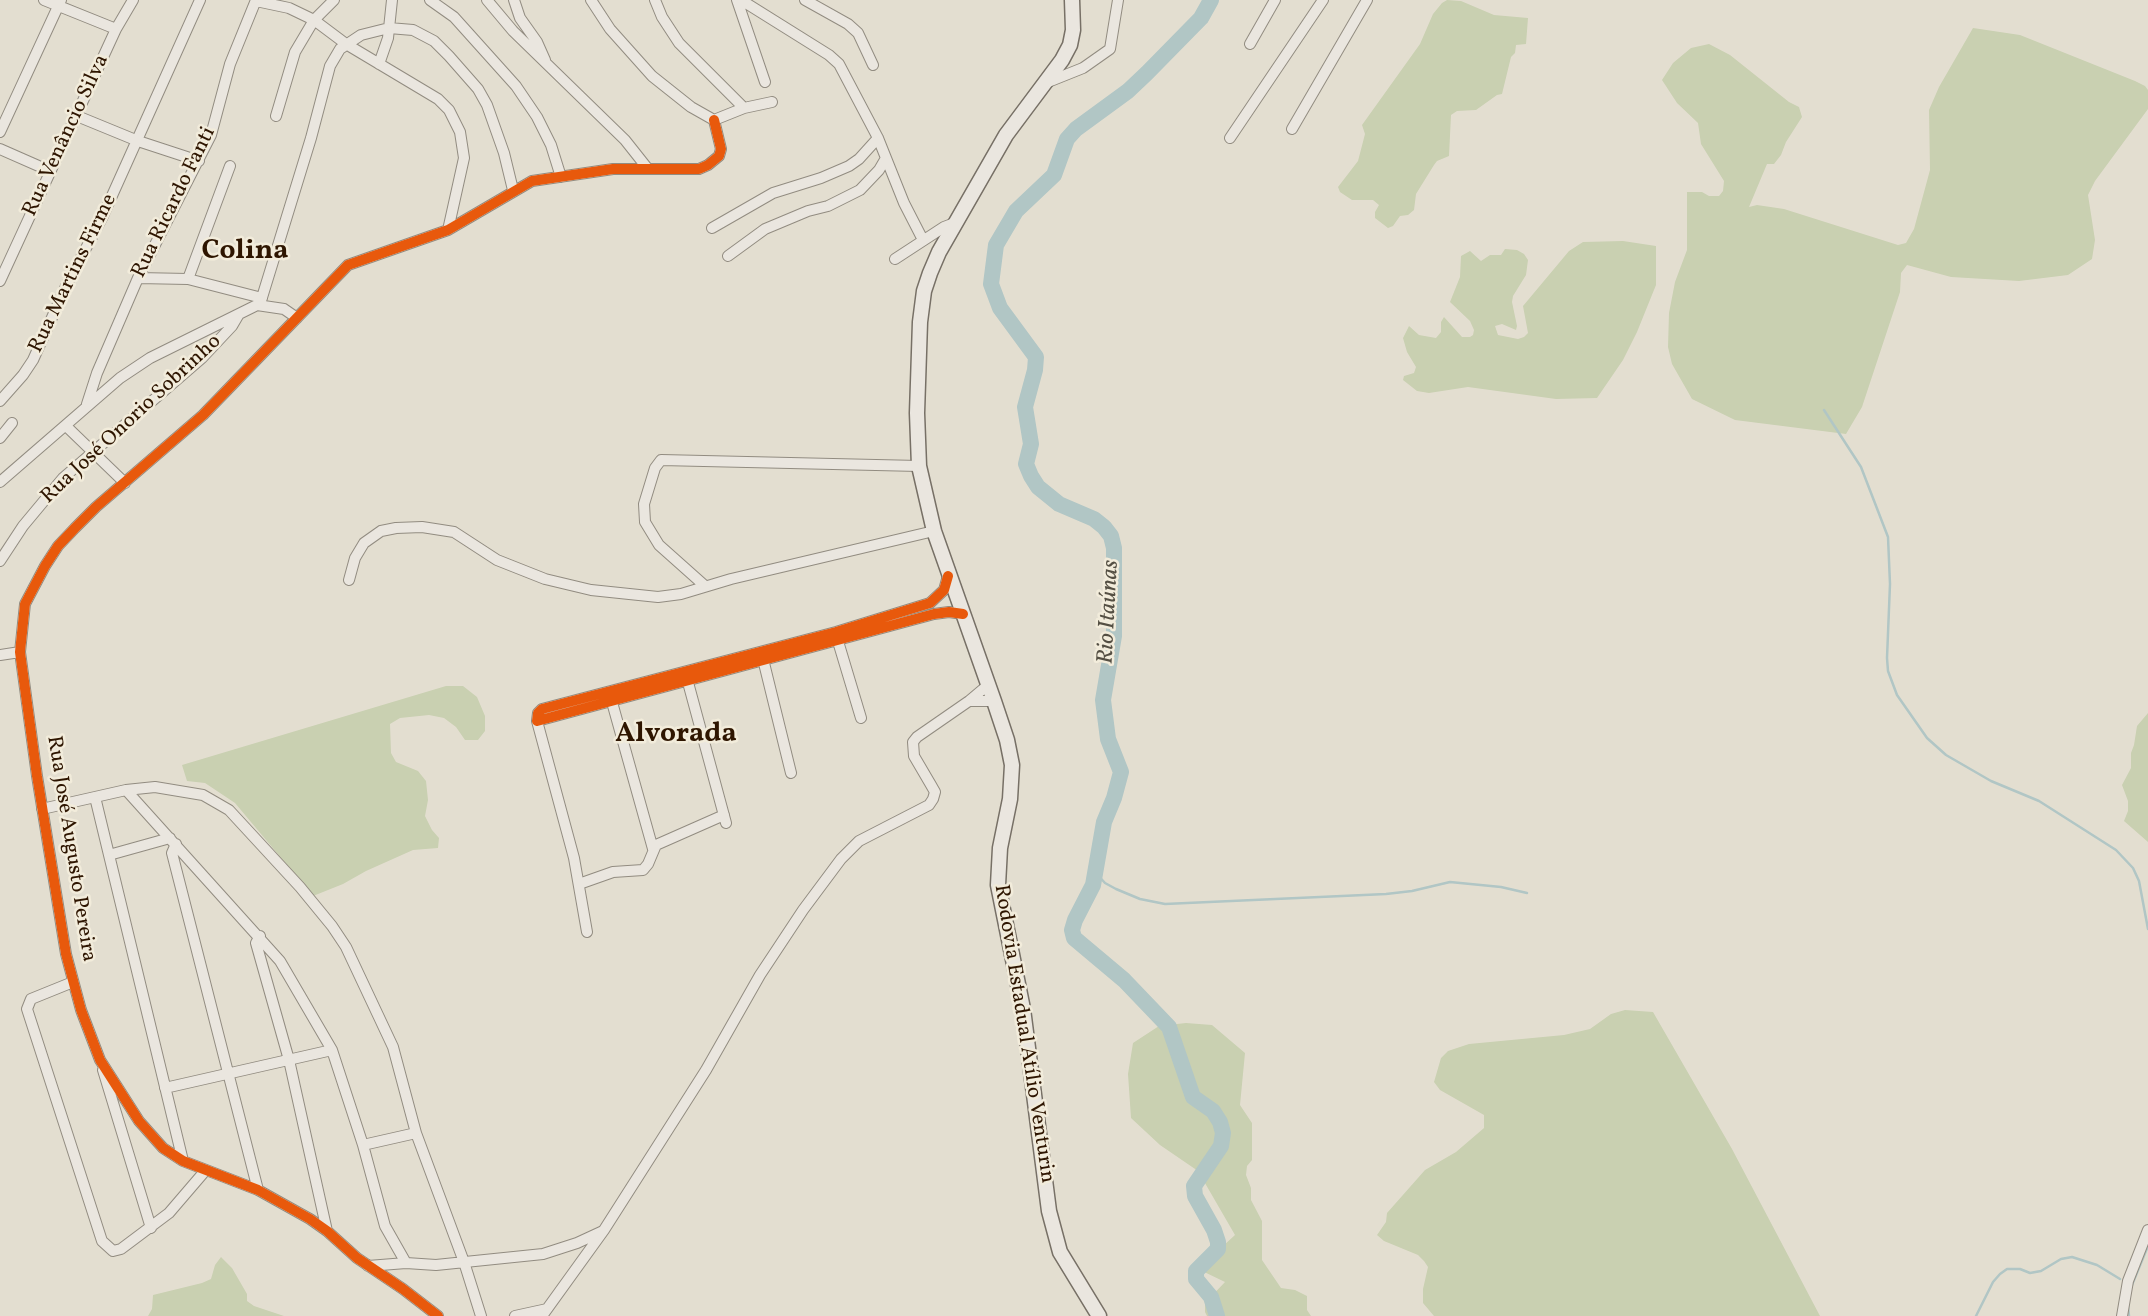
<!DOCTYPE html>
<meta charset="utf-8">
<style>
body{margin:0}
canvas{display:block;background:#e3ded0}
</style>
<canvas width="2148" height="1316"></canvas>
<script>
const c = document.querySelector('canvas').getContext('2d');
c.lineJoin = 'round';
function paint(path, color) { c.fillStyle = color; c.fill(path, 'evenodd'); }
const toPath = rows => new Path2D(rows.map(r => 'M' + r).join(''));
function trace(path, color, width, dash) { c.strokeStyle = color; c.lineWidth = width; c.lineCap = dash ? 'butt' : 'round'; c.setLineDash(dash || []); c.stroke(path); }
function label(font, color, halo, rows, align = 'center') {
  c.font = font + ' Vollkorn,serif'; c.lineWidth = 5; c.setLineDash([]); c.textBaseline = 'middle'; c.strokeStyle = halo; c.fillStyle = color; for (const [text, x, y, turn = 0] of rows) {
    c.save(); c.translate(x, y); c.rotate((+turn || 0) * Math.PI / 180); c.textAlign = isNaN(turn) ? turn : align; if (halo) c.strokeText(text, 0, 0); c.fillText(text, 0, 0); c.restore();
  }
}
paint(toPath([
 [1447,0,1461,1,1494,15,1528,18,1526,44,1516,45,1515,53,1511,57,1502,94,1497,95,1476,110,1457,111,1451,115,1449,156,1437,161,1434,165,1416,194,1414,210,1408,215,1400,216,1393,226,1388,228,1375,218,1375,212,1379,205,1373,200,1352,200,1340,192,1338,187,1358,161,1365,134,1362,125,1420,44,1433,14,1442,3],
 [1973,28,2020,35,2135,81,2145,86,2148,90,2148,109,2095,181,2088,195,2095,240,2092,259,2068,275,2019,281,1951,277,1907,265,1901,273,1900,292,1862,407,1846,434,1735,420,1692,399,1672,364,1668,347,1669,313,1675,282,1687,250,1687,192,1702,192,1709,196,1719,196,1723,191,1724,181,1701,144,1698,123,1677,103,1662,80,1673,63,1691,48,1709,44,1730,55,1789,102,1799,107,1802,117,1786,142,1781,155,1774,164,1767,164,1749,207,1757,205,1784,209,1898,245,1906,243,1914,229,1930,170,1929,110,1939,87],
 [1623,241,1656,246,1656,285,1637,332,1623,360,1597,398,1556,399,1468,387,1429,393,1417,391,1403,380,1404,376,1414,373,1416,367,1407,352,1403,338,1409,326,1419,335,1436,338,1441,332,1441,322,1444,317,1462,337,1470,337,1473,335,1474,330,1470,321,1450,302,1460,277,1461,256,1470,251,1481,261,1490,255,1501,255,1505,249,1517,250,1524,254,1528,260,1526,275,1513,296,1512,302,1517,326,1516,330,1502,324,1495,326,1498,335,1518,339,1524,337,1528,333,1523,306,1569,251,1583,242],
 [446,686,463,686,477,697,485,716,485,731,478,740,465,740,456,727,444,718,429,715,400,718,390,724,391,753,396,762,418,771,426,781,428,800,425,816,432,830,439,838,438,848,413,850,366,871,343,884,313,896,235,803,205,783,187,781,182,765],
 [2148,713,2148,842,2124,821,2128,811,2128,801,2122,785,2131,768,2131,753,2134,745,2137,726],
 [1625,1010,1653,1012,1732,1149,1820,1316,1434,1316,1423,1303,1423,1289,1428,1267,1424,1261,1418,1255,1384,1241,1377,1235,1386,1222,1387,1213,1425,1170,1456,1152,1484,1128,1484,1115,1440,1090,1434,1082,1441,1058,1448,1051,1469,1044,1564,1035,1590,1029,1611,1014],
 [1186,1023,1212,1025,1245,1053,1240,1105,1252,1123,1252,1160,1247,1166,1246,1175,1251,1188,1251,1200,1262,1221,1262,1260,1281,1288,1295,1290,1307,1296,1307,1310,1311,1316,1207,1316,1205,1312,1205,1303,1225,1282,1198,1269,1235,1235,1198,1171,1160,1145,1131,1118,1128,1074,1133,1043,1159,1026],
 [221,1257,232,1268,247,1294,247,1301,254,1306,284,1316,148,1316,152,1309,153,1295,202,1283,211,1279,215,1265]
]), '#c9d0b1');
trace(toPath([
 [1824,410,1861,467,1888,537,1890,584,1887,658,1888,671,1897,695,1927,738,1946,755,1991,781,2039,801,2116,850,2133,868,2139,881,2148,929],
 [1095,872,1105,883,1116,889,1140,899,1165,904,1386,894,1412,891,1450,882,1501,887,1527,893],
 [2132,1285,2148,1246],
 [2128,1305,2129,1316],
 [1976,1316,1993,1282,2000,1274,2007,1269,2020,1269,2030,1273,2041,1271,2061,1259,2072,1257,2097,1265,2120,1279]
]), '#b1c6c5', 2.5);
trace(toPath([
 [1211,0,1201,18,1147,73,1128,91,1076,129,1067,139,1054,175,1016,211,996,245,991,284,1000,308,1036,357,1035,370,1025,407,1031,444,1026,464,1031,476,1038,487,1059,504,1094,519,1104,527,1111,536,1114,548,1114,636,1103,700,1108,739,1121,772,1114,798,1104,822,1093,885,1075,920,1072,930,1074,938,1124,980,1169,1027,1193,1097,1213,1111,1220,1122,1223,1133,1221,1146,1194,1186,1195,1196,1214,1230,1218,1242,1218,1249,1196,1271,1196,1279,1211,1297,1217,1316]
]), '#b1c6c5', 16);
const minor = toPath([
 [44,0,116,29],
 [430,0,454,17,516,86,537,117,551,145,561,177],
 [487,0,513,31,625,140,648,169],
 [514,0,520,18,537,42,545,60],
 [591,0,610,29,652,76,691,107,714,120],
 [655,0,662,17,679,43,744,108],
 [737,0,765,82],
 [741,0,829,55,839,64,878,138,904,203,923,240],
 [805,0,848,24,858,33,873,65],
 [256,1,289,8,314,20,346,44,438,99,449,110,460,132,464,158,448,230],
 [1250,44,1275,0],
 [379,64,388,38,392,0],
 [1048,82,1083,68,1110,49,1118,0],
 [77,116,138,141,199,161],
 [276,116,295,52,314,20,334,0],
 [714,120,744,108,772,102],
 [1292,129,1367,0],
 [0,132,61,0],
 [1230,138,1323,0],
 [0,149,50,171],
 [712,228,773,193,821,178,849,166,859,159,878,138],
 [728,256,765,229,808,211,828,206,860,190,879,170,886,158],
 [895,259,944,227,957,222],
 [138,278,188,279,262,298],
 [188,279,230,166],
 [0,281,116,29,133,0],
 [260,304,311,138,330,66,340,49,361,35,389,28,413,30,434,41,449,56,478,89,487,105,504,153,513,190],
 [0,401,23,375,33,360,67,284,102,218,200,0],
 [87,404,97,373,138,278,211,135,230,64,256,0],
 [66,426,125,483],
 [0,438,12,423],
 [0,482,120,378,150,358,257,305,284,309,297,318],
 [0,561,23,526,63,478,202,358,232,326,239,314],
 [948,576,944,590,930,603,836,632,542,709,538,713,537,721,934,614,949,612,963,614],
 [349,580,355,558,364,543,381,531,396,528,422,527,454,532,497,560,545,579,591,590,658,597,681,594,731,579,934,531],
 [705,586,659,545,645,522,644,504,655,468,661,460,919,466],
 [837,638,861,718],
 [0,655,20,652],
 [762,655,791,773],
 [686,675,726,823],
 [610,695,653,849],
 [969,701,994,701],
 [537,721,574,858,587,932],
 [126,790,280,961,332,1050,363,1145,385,1226,406,1263],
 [95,797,183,1161],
 [42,809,126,790,155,787,203,795,229,810,300,887,332,926,346,947,393,1047,416,1133,464,1262,481,1316],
 [176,844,172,853,258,1190],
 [109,855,170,838],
 [579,884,613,872,643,870,648,864,656,845,724,815],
 [260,936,256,943,289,1060,327,1231],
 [73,982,31,999,27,1009,102,1241,113,1251,121,1249,169,1213,205,1171],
 [103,1070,151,1228],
 [165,1088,332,1050],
 [363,1145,416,1133],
 [368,1266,406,1263,436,1265,543,1254,577,1243,603,1231],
 [438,1316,403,1289,357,1258,327,1231,310,1219,258,1190,183,1161,163,1148,139,1121,100,1060,81,1010,66,954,37,776,20,652,25,604,45,566,58,546,75,528,96,507,203,415,348,265,448,230,532,181,613,169,699,169,708,165,719,156,721,149,714,120],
 [515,1316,547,1309],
 [542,1316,604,1230,706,1070,760,975,803,910,841,859,859,841,929,805,933,799,935,792,931,785,914,756,913,742,917,737,969,701,988,685],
 [2122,1316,2128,1281,2148,1230]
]);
const secondary = toPath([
 [1072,0,1073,30,1070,45,1062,60,1006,135,939,252,930,273,924,291,920,322,917,413,919,466,934,531,994,701,1007,740,1012,765,1010,799,1000,848,998,885,1023,1009,1049,1211,1060,1252,1099,1316]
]);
trace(minor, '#928c81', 12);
trace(secondary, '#777066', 17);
trace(minor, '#eae6df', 10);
trace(secondary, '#eae6df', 14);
trace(toPath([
 [948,576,944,590,930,603,836,632,542,709,538,713,537,721,934,614,949,612,963,614],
 [438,1316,403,1289,357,1258,327,1231,310,1219,258,1190,183,1161,163,1148,139,1121,100,1060,81,1010,66,954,37,776,20,652,25,604,45,566,58,546,75,528,96,507,203,415,348,265,448,230,532,181,613,169,699,169,708,165,719,156,721,149,714,120]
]), '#e8590c', 10);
label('21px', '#2e1500', '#f2ecdb', [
 ["Rua Venâncio Silva",67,136,-65],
 ["Rua Ricardo Fanti",175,203,-64],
 ["Rua Martins Firme",74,274,-64],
 ["Rua José Onorio Sobrinho",132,420,-43],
 ["Rua José Augusto Pereira",70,849,81],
 ["Rodovia Estadual Atílio Venturin",1023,1034,81]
]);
label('italic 23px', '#544f43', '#f2ecdb', [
 ["Rio Itaúnas",1110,612,-87]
]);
label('bold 28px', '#2e1500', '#f2ecdb', [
 ["Colina",245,253],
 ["Alvorada",676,736]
]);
</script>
